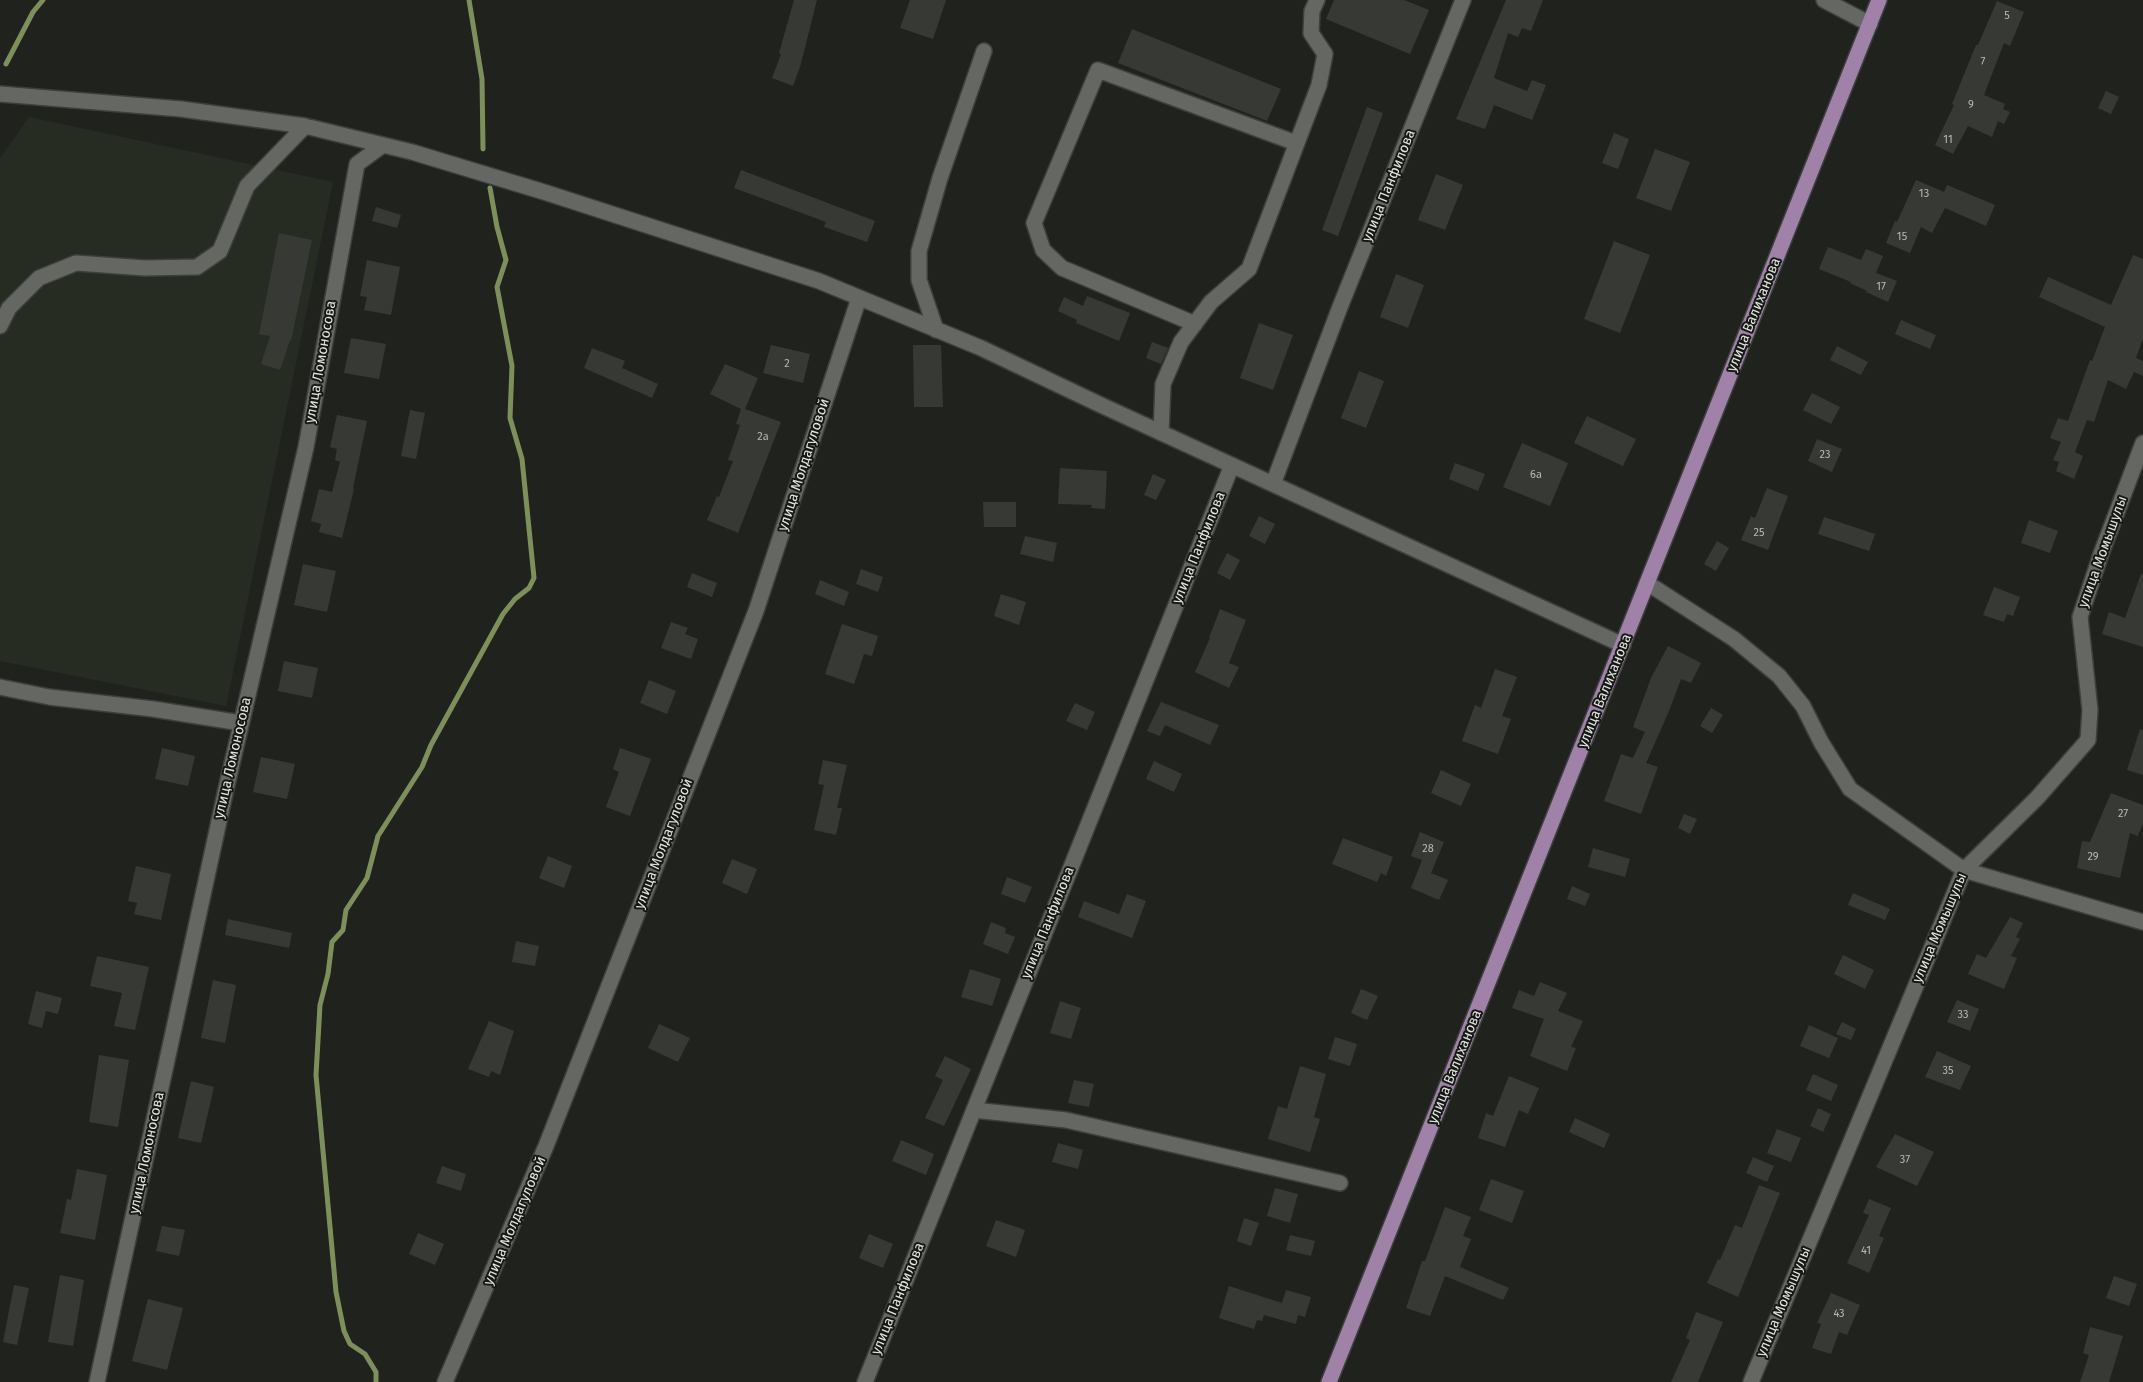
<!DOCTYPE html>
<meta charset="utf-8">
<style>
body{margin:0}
canvas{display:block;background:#1f221d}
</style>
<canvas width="2143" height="1382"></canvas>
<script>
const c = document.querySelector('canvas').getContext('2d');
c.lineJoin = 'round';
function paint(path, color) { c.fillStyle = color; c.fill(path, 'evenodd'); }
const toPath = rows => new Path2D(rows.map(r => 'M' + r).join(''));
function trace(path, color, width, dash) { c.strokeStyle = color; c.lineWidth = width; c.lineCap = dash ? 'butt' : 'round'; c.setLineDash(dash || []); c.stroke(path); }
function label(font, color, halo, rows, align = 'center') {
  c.font = font + ' "Fira Sans",sans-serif'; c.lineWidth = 4; c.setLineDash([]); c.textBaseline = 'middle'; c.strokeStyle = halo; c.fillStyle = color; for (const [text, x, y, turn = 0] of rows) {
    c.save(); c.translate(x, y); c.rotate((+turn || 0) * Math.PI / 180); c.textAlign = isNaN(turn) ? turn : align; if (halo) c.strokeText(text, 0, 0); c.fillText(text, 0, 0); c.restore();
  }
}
paint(toPath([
 [29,117,333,182,226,706,0,661,0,158]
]), '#272c22');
trace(toPath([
 [469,0,482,79,483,149],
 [6,64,33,12,43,0],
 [376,1382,376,1372,365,1354,350,1344,344,1331,336,1292,316,1075,320,1005,328,974,332,942,343,930,346,910,367,878,378,836,422,767,431,745,503,614,515,599,529,588,534,578,522,459,510,418,512,366,497,287,506,260,497,227,490,188]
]), '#7d905c', 5);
paint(toPath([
 [794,0,817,0,800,67,793,86,772,78,781,54,779,53],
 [910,0,946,0,933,39,900,28],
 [1334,0,1404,0,1429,10,1410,54,1326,19],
 [1506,0,1543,0,1531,31,1522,28,1518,37,1508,33,1494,78,1527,91,1532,80,1546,85,1532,120,1494,105,1485,129,1456,119],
 [1997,1,2024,12,2010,46,2004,43,1984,95,2005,104,2003,109,2010,112,2004,124,1998,121,1992,137,1968,126,1953,154,1935,145,1954,105,1952,104,1976,45,1978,45],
 [1132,29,1281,89,1267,121,1118,63],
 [2106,91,2119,97,2111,114,2098,108],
 [1367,107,1383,113,1338,236,1322,230],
 [1614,133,1629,139,1618,169,1602,163],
 [1655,149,1690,162,1671,211,1636,198],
 [741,170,875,221,867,242,824,227,826,222,734,188],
 [1436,174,1463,185,1445,230,1418,220],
 [1916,180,1944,192,1947,185,1995,205,1986,226,1945,208,1932,233,1921,227,1910,253,1886,243,1895,221,1897,222],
 [376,207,401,215,397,228,372,221],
 [279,233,312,240,291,341,290,340,280,370,261,364,270,336,259,334],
 [1614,241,1650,255,1620,333,1584,319],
 [1828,247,1861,260,1866,249,1883,256,1876,273,1897,281,1888,302,1866,292,1867,291,1850,283,1851,282,1819,269],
 [2133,255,2143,259,2143,338,2136,358,2143,361,2143,376,2134,372,2126,389,2108,380,2094,422,2087,420,2075,452,2083,456,2074,479,2056,471,2059,462,2053,460,2061,442,2050,438,2058,418,2068,421,2090,360,2092,361,2105,327,2039,297,2048,277,2111,305],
 [367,260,400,267,391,315,364,310,367,297,360,296],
 [1396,274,1424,285,1408,328,1380,317],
 [1087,296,1130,313,1119,341,1076,323,1077,320,1058,311,1064,297,1083,306],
 [1901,320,1936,335,1930,349,1895,334],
 [1259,323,1293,335,1273,390,1240,378],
 [351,338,386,344,379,379,344,373],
 [1152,342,1168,348,1161,364,1146,358],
 [771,345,810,354,803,383,763,373],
 [913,345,941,345,943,407,914,407],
 [1837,346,1868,362,1861,375,1830,360],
 [592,348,625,361,622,368,658,384,652,398,584,368],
 [725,364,758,378,745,409,781,422,738,533,707,520,717,496,719,497,733,461,728,460,740,425,736,424,741,409,710,394],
 [1359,371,1384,381,1366,428,1341,418],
 [1812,393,1840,407,1831,424,1803,410],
 [410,410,425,413,416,459,401,456],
 [337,415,367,421,353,488,354,489,342,538,319,532,321,524,311,521,319,489,332,492,340,462,335,460,337,449,330,447],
 [1587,416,1636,439,1623,466,1574,443],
 [1817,439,1842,449,1832,472,1808,461],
 [1522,443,1568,463,1550,506,1503,487],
 [1455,463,1485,474,1478,491,1449,479],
 [1060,468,1107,471,1105,509,1091,508,1092,505,1058,504],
 [1153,474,1166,480,1156,500,1144,495],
 [1767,488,1788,496,1768,550,1741,540,1751,516,1755,518],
 [983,502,1016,502,1016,527,984,527],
 [1259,516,1275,524,1265,544,1249,536],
 [1824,517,1875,534,1869,551,1818,534],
 [2029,520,2058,531,2050,553,2021,543],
 [1025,536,1057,543,1053,562,1020,554],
 [1717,541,1729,548,1716,571,1704,564],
 [1227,553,1240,560,1230,580,1217,573],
 [303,564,336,571,327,612,294,605],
 [861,569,883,577,878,592,856,584],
 [692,573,717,583,712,597,687,587],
 [2141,574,2143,574,2143,647,2102,634,2109,612,2125,618],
 [820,580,849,592,844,606,815,594],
 [1994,587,2020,597,2013,616,2007,614,2004,622,1983,615],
 [1001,594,1026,602,1019,625,994,616],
 [1220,609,1246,620,1229,663,1239,667,1229,688,1195,672,1210,638,1209,638],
 [671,622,688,628,685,634,698,639,691,659,661,648],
 [842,624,878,636,872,656,864,654,854,684,825,674],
 [1668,646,1701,663,1691,683,1681,679,1669,711,1646,763,1658,767,1641,814,1604,801,1621,754,1633,758,1645,732,1633,727,1651,678],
 [284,661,318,668,312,698,278,691],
 [1495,669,1517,677,1502,716,1511,719,1498,754,1462,741,1475,705,1481,708],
 [649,680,676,691,667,714,640,703],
 [1161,702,1219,725,1210,745,1165,725,1160,736,1147,731],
 [1075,703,1095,712,1087,730,1066,721],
 [1711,708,1723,715,1712,733,1700,726],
 [2140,729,2143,730,2143,775,2127,770],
 [162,748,195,756,188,786,155,779],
 [620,748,651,759,630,816,606,807,619,772,613,769],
 [261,757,295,764,287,799,253,792],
 [823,760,847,765,837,808,842,808,836,835,814,830,824,785,818,784],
 [1154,761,1182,774,1174,792,1146,779],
 [1441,770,1471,784,1461,806,1431,793],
 [2111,793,2143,805,2143,823,2138,836,2130,833,2120,878,2077,868,2082,841,2090,842],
 [1684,814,1697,819,1690,834,1678,828],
 [1420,832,1444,842,1431,873,1448,880,1439,900,1411,888,1422,860,1411,856],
 [1343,838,1393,857,1386,876,1381,873,1377,882,1332,864],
 [1593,848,1630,859,1625,877,1588,867],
 [548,856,572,866,564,888,539,878],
 [732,859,757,869,747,894,722,883],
 [136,866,171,874,161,920,134,914,137,903,128,901],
 [1007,877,1032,887,1025,903,1001,894],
 [1572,886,1590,894,1585,906,1567,899],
 [1853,893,1890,909,1885,920,1848,905],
 [1127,894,1146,901,1132,938,1078,917,1084,901,1119,914],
 [2010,917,2023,923,2016,937,2020,939,2011,956,2017,958,2004,989,1968,974,1977,954,1986,958],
 [228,919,292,933,289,948,225,935],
 [991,922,1006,928,1005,933,1015,937,1008,954,983,944],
 [516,941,539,946,535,966,512,962],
 [1843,955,1874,970,1865,989,1834,974],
 [97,956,149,967,135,1030,114,1026,122,993,90,986],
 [970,969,1001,979,992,1006,961,997],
 [213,980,236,985,225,1043,201,1038],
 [1540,982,1567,993,1558,1011,1583,1021,1571,1047,1576,1048,1567,1071,1530,1056,1544,1019,1512,1008,1519,990,1534,996],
 [1361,989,1378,996,1367,1020,1351,1013],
 [36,991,62,998,58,1014,46,1011,42,1028,28,1024],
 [1957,1000,1979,1009,1970,1031,1947,1022],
 [1060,1001,1081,1008,1071,1039,1050,1033],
 [489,1021,514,1031,500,1075,491,1071,489,1077,468,1069],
 [1842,1022,1856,1029,1851,1040,1836,1034],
 [659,1024,690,1038,678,1062,648,1048],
 [1809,1025,1838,1038,1829,1058,1800,1046],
 [1335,1037,1357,1044,1350,1066,1328,1059],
 [1937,1051,1971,1066,1960,1090,1925,1077],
 [99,1055,129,1060,118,1127,89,1122],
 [945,1056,971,1069,944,1126,925,1118,943,1080,935,1076],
 [1300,1066,1326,1074,1314,1117,1320,1119,1310,1152,1268,1139,1278,1106,1287,1109],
 [1813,1074,1838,1085,1831,1101,1806,1090],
 [1509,1076,1539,1088,1528,1114,1519,1110,1505,1147,1478,1138,1486,1113,1493,1116],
 [1074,1080,1094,1084,1089,1107,1068,1103],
 [191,1081,214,1087,201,1143,178,1138],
 [1818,1108,1831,1114,1823,1132,1810,1126],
 [1575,1118,1610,1134,1604,1148,1569,1132],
 [1777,1129,1801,1138,1791,1162,1767,1153],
 [1895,1134,1934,1152,1917,1186,1876,1167],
 [901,1140,934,1154,926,1175,892,1161],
 [1058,1143,1083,1150,1078,1169,1052,1162],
 [1753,1157,1774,1166,1767,1182,1746,1173],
 [442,1166,466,1174,461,1191,436,1183],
 [77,1169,107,1175,95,1240,60,1233,67,1199,71,1200],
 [1491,1179,1524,1191,1512,1223,1479,1210],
 [1759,1185,1780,1193,1738,1297,1707,1283,1718,1259,1720,1260,1735,1225,1742,1228],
 [1275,1188,1298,1194,1290,1223,1267,1216],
 [1869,1199,1891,1208,1879,1236,1884,1238,1869,1273,1847,1263,1869,1215,1863,1213],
 [1445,1207,1471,1217,1463,1236,1471,1239,1460,1267,1509,1288,1503,1300,1445,1276,1430,1316,1406,1308,1422,1261,1425,1261],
 [1244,1218,1259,1223,1251,1246,1237,1241],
 [996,1220,1025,1230,1016,1257,986,1246],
 [162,1226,185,1230,179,1256,156,1251],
 [418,1233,444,1244,435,1265,409,1254],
 [869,1234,893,1244,883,1268,859,1258],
 [1290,1235,1315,1241,1311,1256,1286,1250],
 [60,1275,84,1280,73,1346,48,1342],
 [2114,1276,2137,1284,2129,1306,2106,1298],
 [14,1285,29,1288,17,1345,3,1342],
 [1229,1286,1282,1303,1286,1290,1311,1297,1305,1317,1298,1315,1296,1324,1264,1315,1262,1321,1257,1320,1254,1329,1219,1318],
 [1831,1293,1860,1305,1847,1335,1839,1332,1831,1354,1812,1348,1821,1324,1817,1323],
 [148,1299,183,1308,167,1370,132,1361],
 [1696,1312,1723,1322,1698,1382,1671,1382,1690,1340,1686,1338],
 [2090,1327,2123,1336,2109,1382,2080,1382,2089,1355,2083,1353]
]), '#373934');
const minor = toPath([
 [1824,0,1870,24],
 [0,94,181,109,305,126,412,152,544,192,819,281,981,348,1103,406,1623,645],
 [1195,324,1062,268,1043,250,1034,223,1098,70,1296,143],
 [0,326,9,308,39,278,76,263,145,268,197,267,220,251,247,186,305,126],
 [936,330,919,280,919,251,940,178,984,51],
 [1161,433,1163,384,1181,342,1211,302,1249,269,1319,85,1325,54,1311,33,1312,11,1317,0],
 [1273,484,1340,307,1463,0],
 [1647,583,1734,639,1779,676,1803,706,1821,742,1850,789,1964,870,2143,922],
 [0,687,49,697,153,709,241,723],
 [974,1110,1066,1120,1340,1183],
 [97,1382,226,789,306,447,357,164,383,145],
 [445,1382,546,1146,756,611,859,298],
 [865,1382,1232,465],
 [1751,1382,1964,870,2037,798,2088,740,2090,710,2080,617,2101,554,2143,443]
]);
const major = toPath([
 [1329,1382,1879,0]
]);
trace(minor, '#3d3f3c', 18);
trace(major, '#3d3f3c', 18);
trace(minor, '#656862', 15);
trace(major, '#a082a9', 15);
label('11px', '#b8bab6', null, [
 ["5",2007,16],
 ["7",1983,62],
 ["9",1971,105],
 ["11",1948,140],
 ["13",1924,194],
 ["15",1902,237],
 ["17",1881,287],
 ["2",787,364],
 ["2а",763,437],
 ["23",1825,455],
 ["6а",1536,475],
 ["25",1759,533],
 ["27",2123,814],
 ["28",1428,849],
 ["29",2093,857],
 ["33",1963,1015],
 ["35",1948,1071],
 ["37",1905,1160],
 ["41",1866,1251],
 ["43",1839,1314]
]);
label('14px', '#e3e5e2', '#161814', [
 ["улица Панфилова",1389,186,-68],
 ["улица Валиханова",1754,315,-68],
 ["улица Ломоносова",321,362,-80],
 ["улица Молдагуловой",804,465,-72],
 ["улица Панфилова",1199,548,-68],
 ["улица Момышулы",2103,552,-70],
 ["улица Валиханова",1605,691,-68],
 ["улица Ломоносова",233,758,-77],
 ["улица Молдагуловой",664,844,-69],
 ["улица Панфилова",1048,923,-68],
 ["улица Момышулы",1940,928,-67],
 ["улица Валиханова",1455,1067,-68],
 ["улица Ломоносова",147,1153,-78],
 ["улица Молдагуловой",515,1221,-67],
 ["улица Панфилова",898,1299,-68],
 ["улица Момышулы",1784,1302,-67]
]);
</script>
